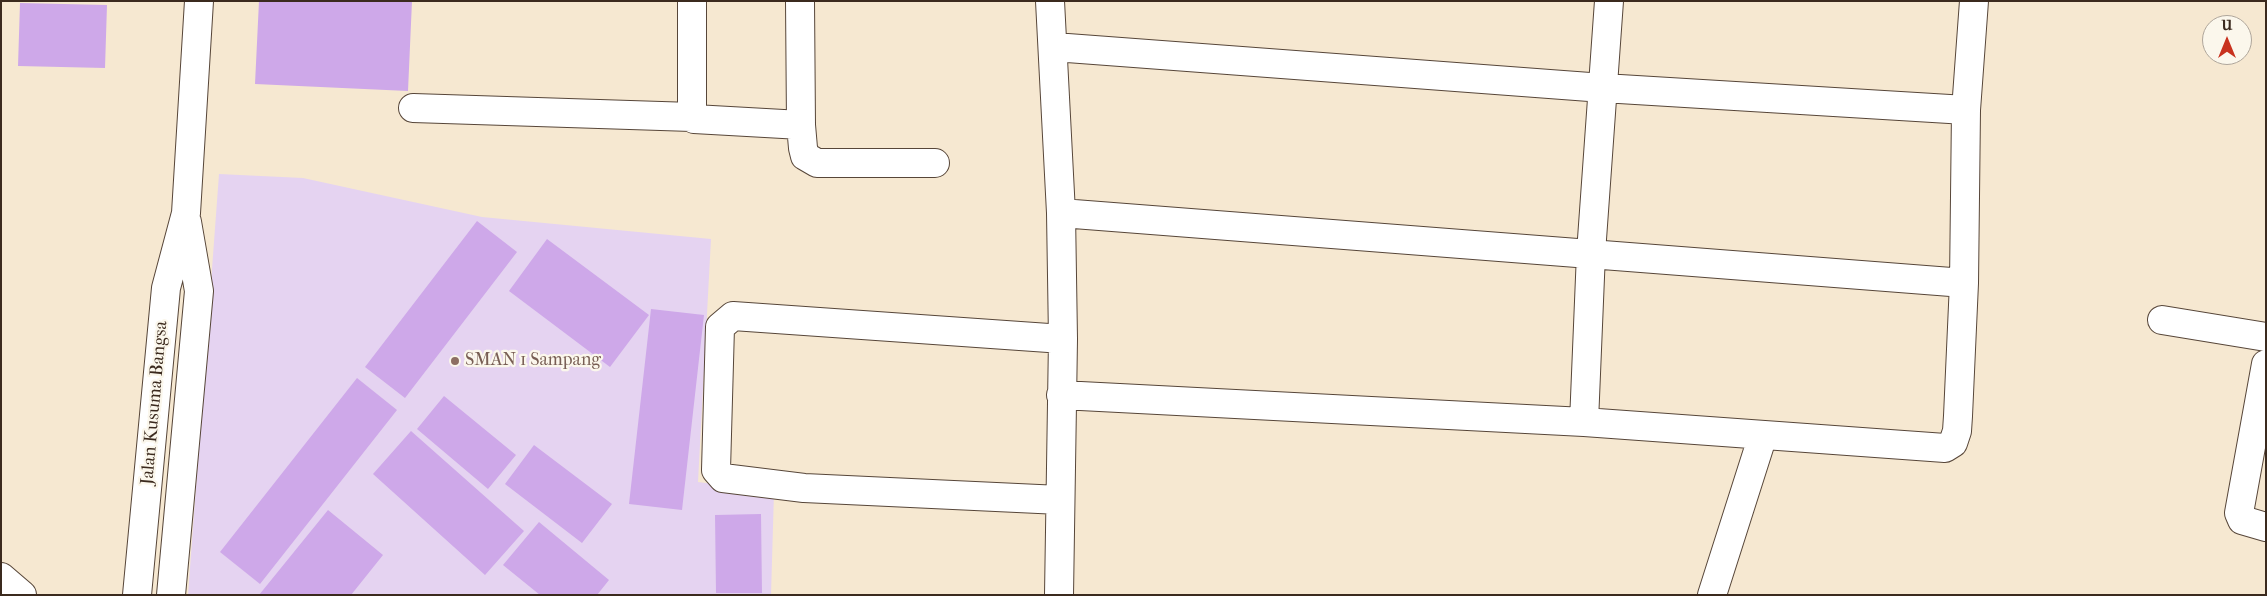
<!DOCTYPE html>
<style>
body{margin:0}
#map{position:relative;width:2267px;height:596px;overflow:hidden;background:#f6e8d1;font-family:"IM FELL French Canon",serif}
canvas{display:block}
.frame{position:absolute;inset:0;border:2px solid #3b2a1e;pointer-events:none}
.north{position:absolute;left:2202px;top:15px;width:50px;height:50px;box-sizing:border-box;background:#fbf7ec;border:1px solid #aea59a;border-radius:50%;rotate:0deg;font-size:14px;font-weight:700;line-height:20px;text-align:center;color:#3b2a1e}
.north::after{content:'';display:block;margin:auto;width:18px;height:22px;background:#c8321e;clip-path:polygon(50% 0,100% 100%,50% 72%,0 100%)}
</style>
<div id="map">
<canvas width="2267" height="596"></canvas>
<div class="frame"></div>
<div class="north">U</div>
</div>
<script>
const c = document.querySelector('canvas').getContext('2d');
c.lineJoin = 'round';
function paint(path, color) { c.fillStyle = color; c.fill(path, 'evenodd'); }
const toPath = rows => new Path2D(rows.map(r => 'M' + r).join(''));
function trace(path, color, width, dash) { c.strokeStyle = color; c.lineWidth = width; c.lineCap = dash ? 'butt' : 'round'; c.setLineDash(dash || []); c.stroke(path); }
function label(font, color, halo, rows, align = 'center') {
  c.font = font + ' "IM FELL French Canon",serif'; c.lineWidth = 4.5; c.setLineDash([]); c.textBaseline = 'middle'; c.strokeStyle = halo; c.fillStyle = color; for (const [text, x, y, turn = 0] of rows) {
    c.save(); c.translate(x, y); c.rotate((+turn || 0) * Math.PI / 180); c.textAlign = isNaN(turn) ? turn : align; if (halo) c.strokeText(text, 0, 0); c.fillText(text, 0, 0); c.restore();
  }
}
paint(toPath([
 [219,174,303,178,482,217,711,239,698,482,774,492,771,595,188,595]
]), '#e5d3f1');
paint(toPath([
 [259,1,412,1,408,91,255,84],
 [20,3,107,5,105,68,18,66],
 [477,221,517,252,405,398,365,367],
 [547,239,649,315,610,367,509,291],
 [651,309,704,315,682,510,629,504],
 [357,378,397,410,260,584,220,552],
 [444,396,516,455,488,489,417,429],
 [411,431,524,531,485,575,373,474],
 [534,445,612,504,582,543,505,484],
 [328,510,383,555,351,595,259,595],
 [761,514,762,593,716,593,715,515],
 [539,522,609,580,597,595,540,595,503,565]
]), '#cea8e9');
const minor = toPath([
 [692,1,692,117,694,119,801,125],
 [800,1,801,125,803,148,805,156,817,163,935,163],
 [1050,1,1061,213,1063,339,1059,595],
 [1054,47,1603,88,1966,110],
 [413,108,692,117],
 [1061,213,1964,283],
 [2162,320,2266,337],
 [2266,364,2239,513,2242,520,2266,527],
 [1061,395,1584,422,1945,448,1953,443,1957,431,1958,416,1964,283,1966,110,1974,1],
 [1584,422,1591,253,1609,1],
 [1060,500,804,488,723,478,716,470,720,327,733,316,1063,339],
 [1712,595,1763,435]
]);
const primary = toPath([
 [137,595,166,288,186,213,199,1],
 [171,595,199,291,187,222]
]);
const trunk = toPath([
 [1,577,22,595]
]);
trace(minor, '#574639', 30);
trace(primary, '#574639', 30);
trace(trunk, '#574639', 30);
trace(minor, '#fff', 28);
trace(primary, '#fff', 28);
trace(trunk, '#fff', 28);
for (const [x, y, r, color] of [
 [455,361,5,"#8d6e63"]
]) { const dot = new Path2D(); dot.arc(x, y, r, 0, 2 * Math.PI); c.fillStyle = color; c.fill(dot); trace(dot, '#fbf7ec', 2); }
label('18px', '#785e54', '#fbf7ec', [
 ["SMAN 1 Sampang",465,361]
], 'left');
label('18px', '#3b2a1e', '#fbf7ec', [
 ["Jalan Kusuma Bangsa",155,403,-85]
]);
</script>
